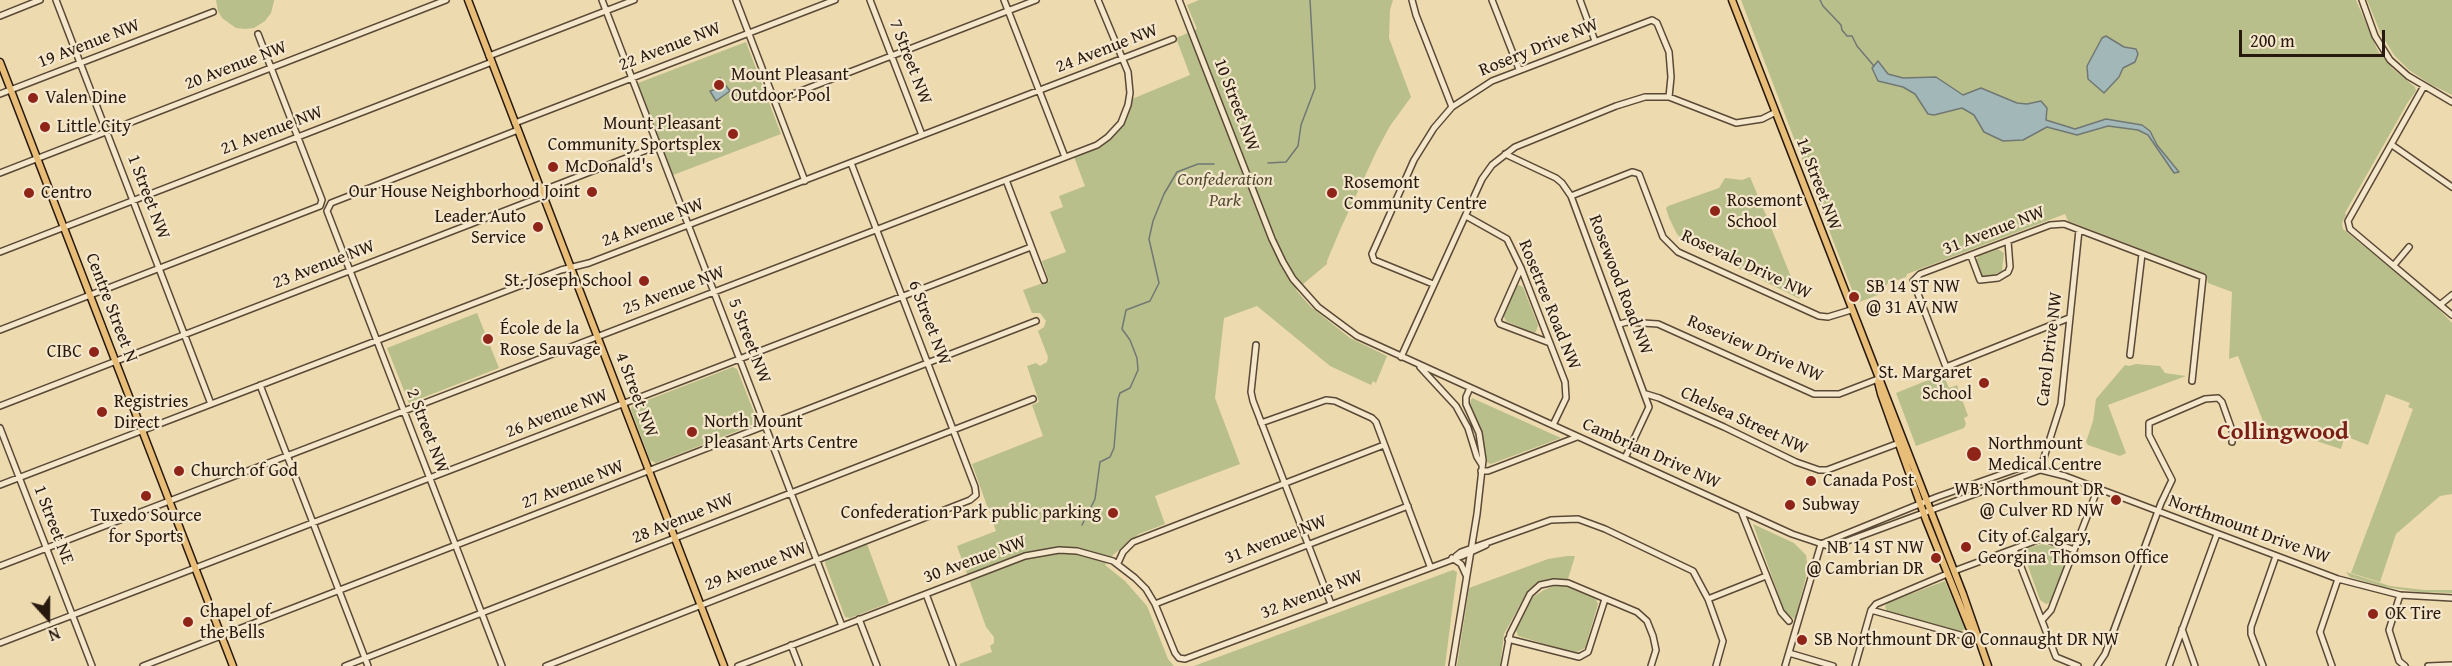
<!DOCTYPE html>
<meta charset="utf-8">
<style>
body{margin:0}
#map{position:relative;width:2452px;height:666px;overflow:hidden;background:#eedaaf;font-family:"Gentium Book Plus",serif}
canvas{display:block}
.north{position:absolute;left:18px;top:588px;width:60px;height:60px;-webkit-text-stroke:4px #f4e7cb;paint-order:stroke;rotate:159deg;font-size:16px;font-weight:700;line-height:24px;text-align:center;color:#28190f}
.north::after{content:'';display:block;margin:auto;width:21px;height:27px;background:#28190f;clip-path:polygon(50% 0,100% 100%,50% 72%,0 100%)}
.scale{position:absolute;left:2239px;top:30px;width:146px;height:27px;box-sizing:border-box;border:3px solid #28190f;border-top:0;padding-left:8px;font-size:18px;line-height:21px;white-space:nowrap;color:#28190f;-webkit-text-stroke:4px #f4e7cb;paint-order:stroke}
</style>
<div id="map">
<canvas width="2452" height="666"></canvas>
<div class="north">N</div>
<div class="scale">200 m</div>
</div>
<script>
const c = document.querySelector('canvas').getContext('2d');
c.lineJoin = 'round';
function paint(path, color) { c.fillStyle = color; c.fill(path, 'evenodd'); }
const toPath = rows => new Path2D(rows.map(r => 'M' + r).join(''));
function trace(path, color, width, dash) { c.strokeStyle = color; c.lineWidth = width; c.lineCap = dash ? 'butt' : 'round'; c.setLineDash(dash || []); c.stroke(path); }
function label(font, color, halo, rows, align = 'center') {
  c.font = font + ' "Gentium Book Plus",serif'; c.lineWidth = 4.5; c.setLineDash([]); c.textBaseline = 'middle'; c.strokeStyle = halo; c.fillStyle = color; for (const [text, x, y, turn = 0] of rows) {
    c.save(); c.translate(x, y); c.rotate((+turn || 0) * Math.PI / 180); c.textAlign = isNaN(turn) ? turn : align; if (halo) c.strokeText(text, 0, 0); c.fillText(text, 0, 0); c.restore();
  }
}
paint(toPath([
 [216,0,274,0,274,1,271,13,265,21,254,28,245,29,236,28,222,18,218,11],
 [1199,0,1393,0,1390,10,1389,38,1411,97,1390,126,1377,150,1340,230,1327,261,1327,264,1296,290,1311,307,1350,338,1387,356,1376,383,1373,381,1371,385,1330,366,1257,306,1224,318,1215,398,1240,464,1155,496,1165,524,1139,534,1113,555,1105,565,1125,581,1147,606,1168,659,1174,666,960,666,959,664,992,652,990,646,994,643,994,637,986,627,957,546,996,531,972,464,1043,436,1032,405,1039,402,1027,366,1036,363,1040,366,1047,362,1048,357,1038,331,1044,327,1046,321,1040,313,1032,313,1023,290,1049,281,1042,261,1066,252,1050,212,1063,207,1059,196,1085,186,1074,157,1098,148,1114,135,1124,121,1132,99,1190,75,1176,38,1197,29,1187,5],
 [1741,0,2356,0,2378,51,2393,69,2415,87,2416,91,2408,102,2345,213,2346,215,2342,223,2343,229,2433,303,2452,323,2452,494,2440,496,2396,534,2380,582,2351,573,2413,409,2408,407,2410,403,2386,394,2368,445,2345,436,2341,449,2264,424,2238,356,2229,359,2232,292,2208,283,2206,274,2068,221,2065,214,1907,274,1906,277,1887,284,1880,294,1857,303],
 [2367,0,2452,0,2452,95,2430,84,2409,70,2394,55,2381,34],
 [746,42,781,134,673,175,638,83],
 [1750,177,1766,215,1800,299,1685,242,1677,234,1669,218,1666,208,1668,206,1719,188,1725,178,1742,180],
 [1998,249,2004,253,2002,271,1990,277,1984,277,1981,275,1976,260,1979,256],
 [1519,285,1523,287,1538,325,1536,332,1533,333,1506,321,1503,315,1514,287],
 [477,313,499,368,409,403,387,348],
 [2136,364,2160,366,2165,373,2186,376,2108,405,2126,453,2120,456,2088,445,2086,442,2093,421,2096,399,2125,365,2129,366],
 [733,367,737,369,757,420,755,424,656,463,650,460,631,410,632,406],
 [1943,374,1949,388,1957,385,1968,416,1964,418,1966,424,1964,428,1916,446,1896,393],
 [1472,398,1561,438,1491,464,1486,462,1481,432,1469,405],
 [1753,524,1794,543,1806,555,1808,569,1795,619,1785,613],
 [867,544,889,603,850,618,845,617,825,563,826,560],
 [2042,544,2065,549,2069,554,2052,602,2046,604,2040,600,2024,555,2028,548],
 [1567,556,1575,556,1568,579,1551,579,1539,582,1528,590,1504,634,1500,666,1457,666,1469,588,1548,559],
 [1453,570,1457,572,1445,666,1194,666],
 [2346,572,2390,586,2424,590,2452,590,2452,593,2418,592,2384,587,2350,577],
 [1945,581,1965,629,1960,632,1887,611,1885,607,1887,603],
 [1554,586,1565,586,1596,599,1598,604,1585,648,1575,653,1518,636,1516,630,1533,597,1544,590]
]), '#b9bf8a');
const water = toPath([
 [2106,36,2124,47,2136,49,2138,54,2135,62,2123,68,2119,77,2104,93,2088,79,2087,66,2102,38,2106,36],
 [1878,61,1888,74,1903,78,1936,77,1963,95,1981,88,2017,103,2027,104,2041,101,2047,108,2046,120,2075,129,2106,119,2142,125,2150,131,2157,145,2179,172,2174,173,2148,135,2138,130,2108,126,2077,135,2047,127,2023,140,2003,141,1984,132,1974,115,1962,108,1934,115,1928,114,1915,94,1903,87,1878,81,1872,68,1878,61],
 [720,78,730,91,716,101,710,91,719,88,716,82,720,78]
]);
paint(water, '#a1b7b8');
trace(water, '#717874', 1.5);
trace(toPath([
 [1820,0,1823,6,1841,25,1842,30,1847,36,1852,36,1857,46,1874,66],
 [1268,163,1286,162,1298,146,1301,125,1315,88,1310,0],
 [1082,525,1095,499,1100,462,1110,457,1114,448,1118,399,1120,393,1130,388,1138,370,1137,358,1130,340,1122,329,1125,315,1126,310,1150,301,1159,283,1149,239,1153,221,1164,194,1177,172,1198,164,1214,164]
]), '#717874', 1.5);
const minor = toPath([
 [56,0,211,404],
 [602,0,842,626],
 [736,0,805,181],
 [870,0,922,135],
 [1004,0,1065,157],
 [1179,0,1272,239,1283,262,1293,279,1318,307,1357,336,1792,534,1831,547,2040,470],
 [1412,0,1416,15,1452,107],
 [1492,0,1519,69],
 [1580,0,1595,41],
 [2362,0,2375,36,2390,60,2408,76,2452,102],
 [0,16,40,0],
 [489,56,634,0],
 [2424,86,2348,221,2350,229,2452,315],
 [0,94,213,12],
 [775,101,1036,0],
 [515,123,835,0],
 [2392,145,2452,187],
 [1505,154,1556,178,1562,183,1571,196,1649,407,1625,458],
 [0,173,446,0],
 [1006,180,1044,280],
 [541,191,657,146],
 [1571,196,1632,172,1636,173,1639,174,1663,237,1678,252,1819,316,1828,317,1851,310],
 [1466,216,1507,239,1521,268,1565,382,1566,398,1553,425],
 [0,252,492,62],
 [1971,256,1980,280,1998,278,2008,272,2010,267,2008,241],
 [2394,265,2409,247],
 [1521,268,1498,320,1500,324,1550,343],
 [1433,284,1374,260,1372,254,1414,160,1434,128,1452,107,1492,81,1652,20,1657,23,1669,52,1671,77,1669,97],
 [2441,304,2452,295],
 [2069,318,1946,367,1913,281,1920,274,2050,225,2064,224,2203,277,2192,381],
 [1620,324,1627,322,1658,324,1814,394,1839,394,1878,379],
 [0,330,320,206,322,200,258,34],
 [1256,345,1251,392,1253,401,1331,604],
 [2130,355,2142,254],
 [1401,357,1482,179,1492,165,1515,147,1616,106,1645,97,1669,97,1736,123,1762,119,1774,113],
 [1420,367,1456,406,1468,428,1477,457,1482,465],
 [260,385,368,666],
 [1646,394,1659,398,1724,427,1796,462,1819,470,1827,470,1899,443],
 [0,406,543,196],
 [1261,423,1326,400,1335,401,1372,418,1376,422,1430,566],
 [0,428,92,666],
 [2040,470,2061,404,2079,230],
 [1481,471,1488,471,1577,437],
 [0,485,561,270,589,263,1173,39],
 [1741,511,1781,612,1789,621],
 [2014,549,2056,657,2078,666],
 [1456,556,1461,552,1551,520,1578,519,1605,529,1693,571,1708,599,1723,641,1716,666],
 [1452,558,1461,564,1466,575],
 [1118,563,1123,552,1133,542,1384,445],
 [0,566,1097,145,1108,137,1121,123,1128,105,1130,93,1128,72,1098,0],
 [1954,571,2043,538,2074,550],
 [926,594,953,666],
 [2400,595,2389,630,2399,661,2405,666],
 [1708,599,1766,576],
 [1155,604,1408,506],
 [1871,610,1978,640],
 [859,619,877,666],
 [2043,619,2051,610,2098,488],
 [2182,629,2195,666],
 [1508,639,1579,657,1588,652,1605,599],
 [0,643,1031,247],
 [791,645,799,666],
 [1789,653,1833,666],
 [143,666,1036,321],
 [345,666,1033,399],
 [502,666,327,211,331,203,518,130],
 [546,666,970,500,976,495,975,487,851,163],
 [738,666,1025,556,1059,550,1077,551,1113,561,1135,578,1146,589,1155,604,1175,653,1179,658,1185,659,1462,556,1486,545],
 [1452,666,1477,514,1483,460,1479,433,1466,404,1466,397,1470,388],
 [1504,666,1510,634,1530,594,1540,585,1554,582,1568,583,1637,612,1647,621,1653,636,1656,650,1651,666],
 [1785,666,1821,544,1937,497,2025,466,2065,476,2338,579,2400,595,2452,598],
 [1855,666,1871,610,1876,604,1947,574],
 [2097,666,2105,654,2161,503,2172,480,2149,435,2149,423,2205,399,2218,398,2222,402,2233,433,2232,442],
 [2169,666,2217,534],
 [2263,666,2251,634,2251,627,2276,556],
 [2332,666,2320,632,2338,579],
 [2428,666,2452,665]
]);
const major = toPath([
 [468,0,724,666],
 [1732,0,1963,594,1988,666],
 [0,62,233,666],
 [1878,382,1881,394,1926,520,1969,627,1977,638]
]);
trace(minor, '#5a4937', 8);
trace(major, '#28190f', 9);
trace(minor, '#f4e7cb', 5);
trace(major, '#e7bd78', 6);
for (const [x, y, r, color] of [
 [719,85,6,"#8f2418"],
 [33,98,6,"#8f2418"],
 [45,127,6,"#8f2418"],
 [733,134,6,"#8f2418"],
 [553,167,6,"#8f2418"],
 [592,192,6,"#8f2418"],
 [29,193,6,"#8f2418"],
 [1332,193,6,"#8f2418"],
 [1715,211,6,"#8f2418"],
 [538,227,6,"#8f2418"],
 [644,281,6,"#8f2418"],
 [1854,297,6,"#8f2418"],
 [488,339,6,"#8f2418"],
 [94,352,6,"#8f2418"],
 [1984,383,6,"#8f2418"],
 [102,412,6,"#8f2418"],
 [692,432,6,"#8f2418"],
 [1974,454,8,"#8f2418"],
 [179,471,6,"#8f2418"],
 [1811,481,6,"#8f2418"],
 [146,496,6,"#8f2418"],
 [2116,500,6,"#8f2418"],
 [1790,505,6,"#8f2418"],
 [1113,513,6,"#8f2418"],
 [1966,547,6,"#8f2418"],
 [1936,558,6,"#8f2418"],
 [2373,614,6,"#8f2418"],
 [188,622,6,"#8f2418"],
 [1802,640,6,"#8f2418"]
]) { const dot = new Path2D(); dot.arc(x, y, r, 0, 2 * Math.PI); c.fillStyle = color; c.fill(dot); trace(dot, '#f4e7cb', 2); }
label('18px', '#28190f', '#f4e7cb', [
 ["19 Avenue NW",89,44,-21],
 ["22 Avenue NW",670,47,-21],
 ["Rosery Drive NW",1539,48,-22],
 ["24 Avenue NW",1107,49,-21],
 ["7 Street NW",910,62,69],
 ["20 Avenue NW",236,66,-21],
 ["10 Street NW",1236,105,69],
 ["21 Avenue NW",272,131,-21],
 ["14 Street NW",1818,184,69],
 ["1 Street NW",148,197,69],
 ["24 Avenue NW",653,223,-21],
 ["31 Avenue NW",1994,231,-21],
 ["23 Avenue NW",324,265,-21],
 ["Rosevale Drive NW",1746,265,25],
 ["Rosewood Road NW",1620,285,69],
 ["25 Avenue NW",674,291,-21],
 ["Rosetree Road NW",1549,305,68],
 ["Centre Street N",111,308,69],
 ["6 Street NW",929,323,69],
 ["5 Street NW",749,341,69],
 ["Roseview Drive NW",1755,349,23],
 ["Carol Drive NW",2050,349,-83],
 ["4 Street NW",636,395,69],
 ["26 Avenue NW",557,414,-21],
 ["Chelsea Street NW",1744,421,25],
 ["2 Street NW",427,431,69],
 ["Cambrian Drive NW",1651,454,24],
 ["27 Avenue NW",573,485,-21],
 ["28 Avenue NW",683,519,-22],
 ["1 Street NE",53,525,69],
 ["Northmount Drive NW",2249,530,20],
 ["31 Avenue NW",1276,540,-21],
 ["30 Avenue NW",975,560,-20],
 ["29 Avenue NW",756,567,-21],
 ["32 Avenue NW",1312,595,-21]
]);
label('18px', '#28190f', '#f4e7cb', [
 ["Mount Pleasant",731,75],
 ["Outdoor Pool",731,96],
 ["Valen Dine",45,98],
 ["Mount Pleasant",721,124,"right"],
 ["Community Sportsplex",721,145,"right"],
 ["Little City",57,127],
 ["McDonald's",565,167],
 ["Rosemont",1344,183],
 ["Community Centre",1344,204],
 ["Our House Neighborhood Joint",580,192,"right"],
 ["Centro",41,193],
 ["Rosemont",1727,201],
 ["School",1727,222],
 ["Leader Auto",526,217,"right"],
 ["Service",526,238,"right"],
 ["St. Joseph School",632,281,"right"],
 ["SB 14 ST NW",1866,287],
 ["@ 31 AV NW",1866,308],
 ["École de la",500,329],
 ["Rose Sauvage",500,350],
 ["CIBC",82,352,"right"],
 ["St. Margaret",1972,373,"right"],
 ["School",1972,394,"right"],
 ["Registries",114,402],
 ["Direct",114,423],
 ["North Mount",704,422],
 ["Pleasant Arts Centre",704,443],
 ["Northmount",1988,444],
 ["Medical Centre",1988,465],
 ["Church of God",191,471],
 ["Canada Post",1823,481],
 ["WB Northmount DR",2104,490,"right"],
 ["@ Culver RD NW",2104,511,"right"],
 ["Subway",1802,505],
 ["Confederation Park public parking",1101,513,"right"],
 ["Tuxedo Source",146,516,"center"],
 ["for Sports",146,537,"center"],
 ["City of Calgary,",1978,537],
 ["Georgina Thomson Office",1978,558],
 ["NB 14 ST NW",1924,548,"right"],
 ["@ Cambrian DR",1924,569,"right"],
 ["Chapel of",200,612],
 ["the Bells",200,633],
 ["OK Tire",2385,614],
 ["SB Northmount DR @ Connaught DR NW",1814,640]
], 'left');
label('italic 18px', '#544b34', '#f4e7cb', [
 ["Confederation",1225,180],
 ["Park",1225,201]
]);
label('bold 24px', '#7a1f14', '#f4e7cb', [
 ["Collingwood",2283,433]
]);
</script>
